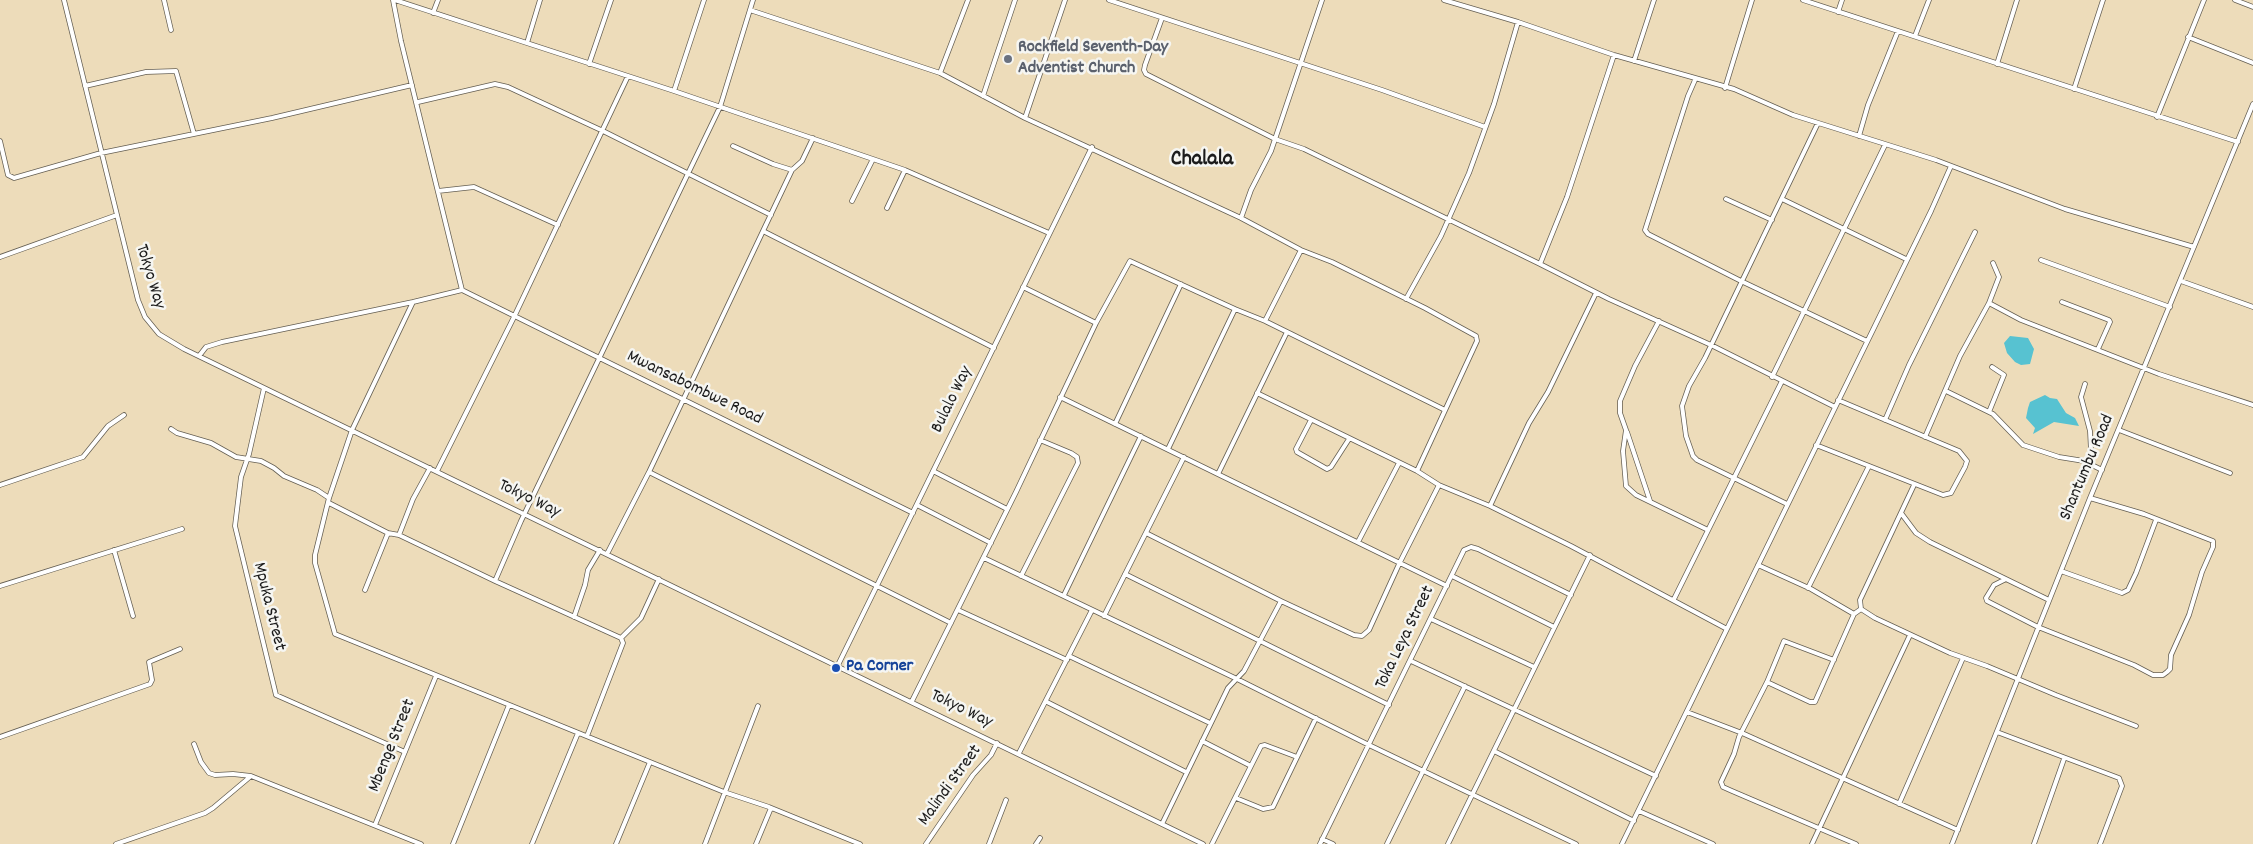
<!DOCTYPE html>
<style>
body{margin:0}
canvas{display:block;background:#eddcba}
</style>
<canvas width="2253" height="844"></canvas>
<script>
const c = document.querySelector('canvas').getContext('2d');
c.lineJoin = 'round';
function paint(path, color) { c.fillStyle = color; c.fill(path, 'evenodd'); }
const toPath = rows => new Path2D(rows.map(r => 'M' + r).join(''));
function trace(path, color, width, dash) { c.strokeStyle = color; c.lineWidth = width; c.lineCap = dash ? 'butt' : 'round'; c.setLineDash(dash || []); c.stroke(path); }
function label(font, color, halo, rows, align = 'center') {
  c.font = font + ' Dekko,sans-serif'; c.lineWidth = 5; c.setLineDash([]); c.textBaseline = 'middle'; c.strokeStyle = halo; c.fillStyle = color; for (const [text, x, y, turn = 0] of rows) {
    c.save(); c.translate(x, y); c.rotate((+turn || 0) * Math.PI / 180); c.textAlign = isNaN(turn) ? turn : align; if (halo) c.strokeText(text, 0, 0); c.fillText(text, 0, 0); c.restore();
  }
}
paint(toPath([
 [2010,336,2028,338,2034,349,2030,364,2021,365,2015,362,2007,353,2004,343],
 [2045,395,2050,398,2057,399,2066,413,2075,418,2079,426,2054,422,2033,434,2035,428,2026,418,2028,408,2030,402]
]), '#57c2d1');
const minor = toPath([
 [64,0,138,300,145,317,159,334,184,349,1203,844],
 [164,0,171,30],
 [393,0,401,41,462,290],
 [395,0,674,91,905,170,1049,233],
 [1065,0,1025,118,1241,218,1301,250,1332,262,1425,308,1476,336,1477,341,1417,471],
 [1109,0,1382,90,1485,127],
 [1444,0,1518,22,1614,55,1734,89,1793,115,1936,160,2065,209,2194,247],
 [1803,0,2238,142],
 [2235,0,2253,7],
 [750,10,940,73,1025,118],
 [1838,12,1842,0],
 [433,13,438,0],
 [1162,18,1145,65,1144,70,1146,74,1275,139,1304,149,1540,264],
 [1915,36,1929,0],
 [2188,37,2253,63],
 [527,43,540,0],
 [1614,55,1567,197,1540,264,1609,299,1711,345,1835,407],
 [1634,61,1654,0],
 [589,64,611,0],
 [1997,64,2017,0],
 [940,73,968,0],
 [1695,80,1688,96,1645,230,1648,234,1741,281,1867,341],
 [85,86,146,72,176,71,194,134],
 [1725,88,1752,0],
 [2074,89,2103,0],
 [674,91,704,0],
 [983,96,1015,0],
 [418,102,495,84,508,87,603,131,771,215],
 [2157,117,2204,0],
 [1859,136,1868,105,1898,31],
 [0,141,8,175,14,178,101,153,272,118,412,85],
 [733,146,773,164,792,170],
 [438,191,474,187,558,225],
 [1726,199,1772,220],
 [1782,199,1906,259],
 [852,201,873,159],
 [887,208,905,170],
 [1241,218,1251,190,1271,151,1322,0],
 [763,231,792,170,802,161,813,138],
 [0,257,117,215],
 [2041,260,2170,307],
 [1993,263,1999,277,1989,303,2021,320,2159,374,2253,405],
 [2181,281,2253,307],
 [1023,287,1096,323],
 [462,290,413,302,352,430,329,498,315,555,315,563,335,634,724,792,769,807,860,844],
 [462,290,913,513],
 [1406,299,1441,236,1469,173,1494,104,1518,22],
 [2062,302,2109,320,2110,322,2098,349],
 [1265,321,1301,250],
 [1659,321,1635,366,1620,401,1620,413,1626,430,1623,451,1626,486,1636,495,1708,530],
 [199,356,206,347,222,342,413,302],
 [1772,377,1885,145],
 [2085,384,2081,397,2090,431,2091,451,2087,462],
 [264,388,249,454,241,477,235,526,276,695,405,752],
 [1946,391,1993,414,2023,445,2059,457,2084,461,2102,470],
 [1257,393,1417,471,1439,485,1490,506,1571,546,1727,629],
 [1060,397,1447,586],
 [1989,412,2004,375,1992,367],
 [1311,420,1296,449,1297,452,1327,469,1331,467,1349,439],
 [1885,420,1909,365,1975,232],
 [1115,424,1181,284],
 [171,429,177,433,211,443,236,457,261,461,274,468,284,476,317,490,329,498],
 [2119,430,2230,473],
 [1627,432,1650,501],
 [1925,437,1960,356,1989,303],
 [1816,445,1943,495,1951,493,1965,467,1967,461,1959,451,1838,400],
 [1168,449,1235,309],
 [437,471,514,317,628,76],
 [933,471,1007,509],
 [649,472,951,623],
 [1218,474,1287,332],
 [0,485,83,457,108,426,124,415],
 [1914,485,1860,600,1861,609,1875,618,1950,653,1987,666,2056,695,2136,726],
 [329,503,388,533,399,535,495,581,621,638,623,643,587,736],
 [1787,504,1697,460,1693,456,1686,436,1682,406,1689,386,1705,358,1818,123],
 [917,505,991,543],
 [1490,506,1529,423,1548,392,1596,293],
 [1901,513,1916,533,1930,542,2049,600],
 [1146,533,1281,601,1354,635,1362,636,1369,630,1400,562,1439,485],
 [399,535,413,499,430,468],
 [1358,542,1399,463],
 [114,550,133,616],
 [607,554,649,472,763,231,994,348],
 [984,558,1237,679,1369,745,1576,844],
 [1758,565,1811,589,1854,614],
 [2061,571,2122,593,2128,590,2136,573,2156,520],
 [1125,574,1389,705],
 [1021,576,1078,463,1077,457,1071,453,1040,440],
 [1452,576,1554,627],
 [2006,579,1994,585,1986,598,1987,601,2038,627,2134,665,2153,675,2163,675,2167,672,2170,669,2171,655,2189,615,2202,572,2213,547,2213,541,2144,514,2090,498],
 [495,581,521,521,720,107,753,0],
 [0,586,182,529],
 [1808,588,1869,466],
 [365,590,388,533],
 [1064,595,1141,436],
 [1674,599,1782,381],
 [958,610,1067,660],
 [1104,616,1184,457],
 [574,617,585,585,588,570,600,550],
 [1431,619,1534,667],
 [621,638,641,618,659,579],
 [1069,656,1210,723],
 [1834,660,1784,641,1767,682,1739,737,1734,754,1721,782,1723,787,1732,791,1856,844],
 [1411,661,1656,776],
 [838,665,1092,147],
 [1767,682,1810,702,1815,702,1854,614,1861,609],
 [912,701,1016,492,1096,323,1130,261,1235,309,1265,321,1445,410],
 [1047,702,1186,772],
 [1687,712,1742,733,1958,830],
 [1997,732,2119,778,2122,786,2100,844],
 [0,737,150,684,152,680,149,662,180,649],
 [1202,741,1251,766],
 [194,744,201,762,209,773,215,775,233,774,251,776],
 [1494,751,1634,821],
 [1019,753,1092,610],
 [1236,798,1263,809,1273,807,1316,718],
 [1899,804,1963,658],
 [1639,811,1713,844],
 [1162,824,1228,688,1244,671,1281,601],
 [375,825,436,676],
 [1322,839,1333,844],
 [116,844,205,813,213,808,251,776,421,844],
 [453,844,509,705],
 [532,844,578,733],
 [616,844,650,762],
 [705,844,758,706],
 [756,844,771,808],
 [926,844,973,775,991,755,997,743],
 [989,844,1006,800],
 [1036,844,1040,838],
 [1212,844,1261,746,1265,745,1297,757],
 [1320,844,1464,550,1471,547,1478,549,1571,595],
 [1387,844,1465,686],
 [1448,844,1590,555],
 [1622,844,1931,211,1951,166],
 [1812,844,1910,635],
 [1952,844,2090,498,2253,104],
 [2034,844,2064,759]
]);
trace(minor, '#655f53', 5.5);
trace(minor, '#fff', 4);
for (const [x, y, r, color] of [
 [1008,59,5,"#6b7280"],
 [836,668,5,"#1a4fb4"]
]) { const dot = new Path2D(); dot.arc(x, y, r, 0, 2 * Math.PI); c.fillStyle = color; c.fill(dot); trace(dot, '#f6f6f2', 2); }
label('bold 18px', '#5b616d', '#f6f6f2', [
 ["Rockfield Seventh-Day",1018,49],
 ["Adventist Church",1018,70]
], 'left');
label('18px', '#1c1c1c', '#f6f6f2', [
 ["Tokyo Way",149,277,73],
 ["Mwansabombwe Road",694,389,26],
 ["Bulalo Way",953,400,-64],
 ["Shantumbu Road",2088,468,-67],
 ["Tokyo Way",529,500,26],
 ["Mpuka Street",268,607,76],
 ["Toka Leya Street",1406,638,-64],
 ["Tokyo Way",961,710,26],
 ["Mbenge Street",393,746,-68],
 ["Malindi Street",951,786,-54]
]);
label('bold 18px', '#164399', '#f6f6f2', [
 ["Pa Corner",846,668]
], 'left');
label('bold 22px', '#1c1c1c', '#f6f6f2', [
 ["Chalala",1202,161]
]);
</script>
